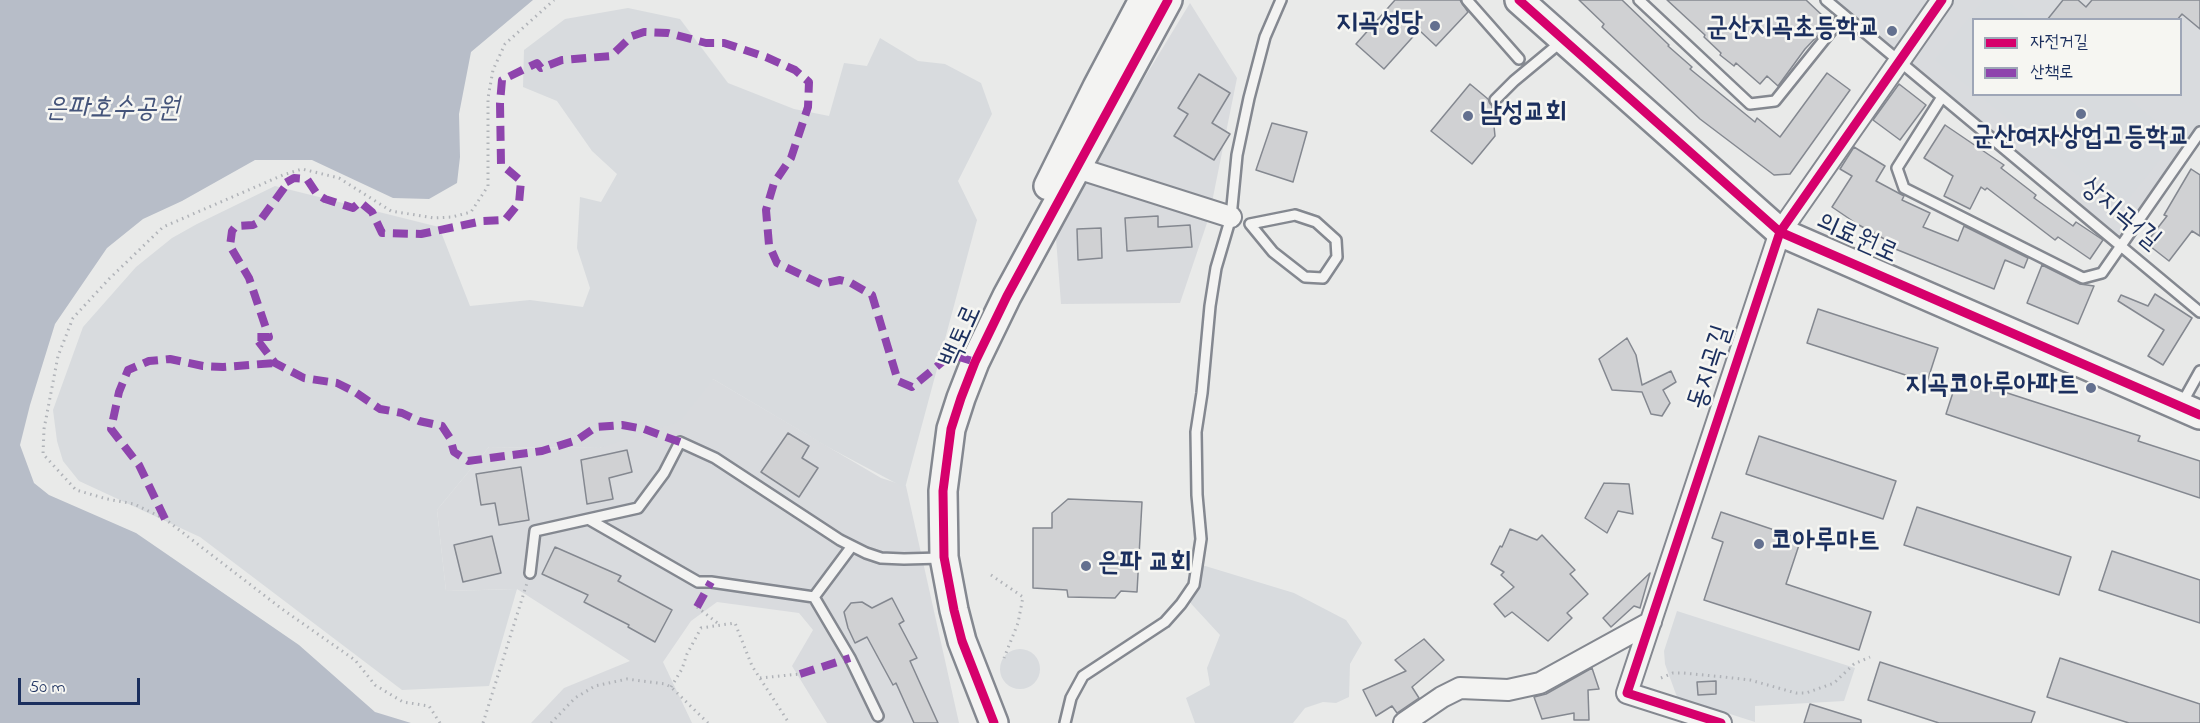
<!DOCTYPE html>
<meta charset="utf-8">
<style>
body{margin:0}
#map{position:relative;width:2200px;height:723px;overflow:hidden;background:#e9eae9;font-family:"Indie Flower","Poor Story",sans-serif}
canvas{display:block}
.legend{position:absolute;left:1972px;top:18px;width:210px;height:78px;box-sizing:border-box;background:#f6f6f2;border:2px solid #9ea6b7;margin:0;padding:8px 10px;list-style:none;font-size:18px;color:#1b2f5e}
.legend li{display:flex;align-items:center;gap:12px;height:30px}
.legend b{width:30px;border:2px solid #9ea6b7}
.scale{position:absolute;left:18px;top:678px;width:122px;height:27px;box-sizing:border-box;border:3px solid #1b2f5e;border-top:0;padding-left:8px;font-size:18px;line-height:21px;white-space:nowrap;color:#1b2f5e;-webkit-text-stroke:4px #f6f6f2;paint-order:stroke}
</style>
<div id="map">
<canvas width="2200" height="723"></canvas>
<ul class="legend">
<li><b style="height:8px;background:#d6006c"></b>자전거길</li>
<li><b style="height:8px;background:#8e44ad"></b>산책로</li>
</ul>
<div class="scale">50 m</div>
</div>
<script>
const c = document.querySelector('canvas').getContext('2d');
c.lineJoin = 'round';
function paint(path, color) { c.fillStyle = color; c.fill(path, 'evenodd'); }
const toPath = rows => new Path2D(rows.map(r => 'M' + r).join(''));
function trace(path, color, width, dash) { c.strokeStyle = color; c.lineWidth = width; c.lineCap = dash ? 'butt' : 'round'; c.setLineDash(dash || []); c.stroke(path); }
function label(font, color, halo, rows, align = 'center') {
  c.font = font + ' "Indie Flower","Poor Story",sans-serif'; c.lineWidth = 5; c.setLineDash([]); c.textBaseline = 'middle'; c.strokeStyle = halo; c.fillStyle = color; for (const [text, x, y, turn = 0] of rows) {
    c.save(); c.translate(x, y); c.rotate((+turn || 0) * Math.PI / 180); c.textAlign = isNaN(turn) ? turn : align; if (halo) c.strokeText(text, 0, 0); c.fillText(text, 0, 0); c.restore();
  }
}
paint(toPath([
 [1826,0,2200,0,2200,132,2121,246],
 [1974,20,2180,20,2180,94,1974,94],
 [1190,3,1237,78,1209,217,1180,303,1061,304,1055,225],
 [713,379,881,478,906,486,959,723,827,723,792,666,813,630,799,613,717,602,691,621,663,662,692,723,531,723,564,688,630,661,517,589,446,591,437,510,489,447,600,448]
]), '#d9dbde');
paint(toPath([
 [1984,0,2005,0,2029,19,1974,20,1973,90,1935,60],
 [628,8,680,19,728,83,794,109,829,116,844,63,867,66,880,38,918,61,945,64,981,83,992,114,958,181,977,220,905,488,826,446,713,379,679,422,600,448,489,447,437,510,446,591,517,589,489,686,402,690,200,537,79,481,63,461,57,441,53,410,83,327,136,267,172,238,197,224,275,186,439,227,470,306,530,300,583,307,590,288,577,248,580,197,601,202,617,174,592,151,557,101,523,87,524,50,565,19],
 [1979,95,2123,95,2177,138,2120,209],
 [1202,565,1294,593,1346,620,1362,643,1350,664,1349,697,1336,703,1323,702,1305,708,1293,723,1195,723,1186,698,1210,685,1207,668,1220,635,1184,596],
 [1677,611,1855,668,1844,701,1755,706,1755,722,1677,697,1665,664,1664,651],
 '1000 669a20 20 0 1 1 40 0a20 20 0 1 1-40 0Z'
]), '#d8dbde');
paint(toPath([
 [0,0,533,0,471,52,459,114,460,157,457,183,429,199,393,198,312,160,255,160,182,201,143,219,107,248,55,324,30,405,20,445,34,483,49,495,136,533,299,645,375,712,411,723,0,723]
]), '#b7bdc8');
const building = toPath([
 [1395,0,1460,0,1468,12,1436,46,1419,30,1384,69,1356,44,1395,0],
 [1579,0,1622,0,1669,45,1668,46,1692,67,1690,69,1755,122,1757,118,1780,137,1827,73,1850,90,1790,174,1774,175,1700,119,1602,27,1604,24,1579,0],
 [1667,0,1806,0,1823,16,1824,29,1805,49,1778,86,1767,76,1760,84,1736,63,1734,66,1720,55,1721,53,1704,37,1705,35,1667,0],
 [2063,0,2078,0,2086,7,2092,0,2200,0,2200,29,2182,14,2177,20,2047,20,2063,0],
 [1199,74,1230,93,1212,123,1230,134,1214,160,1174,136,1188,114,1178,108,1199,74],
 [1470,84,1488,99,1492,106,1495,136,1472,164,1431,131,1470,84],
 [1899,84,1926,105,1900,140,1873,120,1899,84],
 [1272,123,1307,132,1293,182,1256,170,1272,123],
 [1945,125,2004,165,2001,168,2036,195,2034,198,2073,226,2076,222,2103,240,2090,259,2058,237,2055,240,1987,188,1985,190,1981,187,1970,209,1944,196,1953,176,1924,158,1945,125],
 [1854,147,1885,166,1876,181,1904,196,1902,200,1930,213,1923,227,1958,241,1964,226,2028,258,2024,268,2005,260,1994,289,1888,246,1890,242,1857,224,1832,207,1852,176,1840,169,1854,147],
 [2191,169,2200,175,2200,236,2192,231,2169,261,2146,243,2167,216,2164,215,2191,169],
 [1158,216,1158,227,1190,225,1192,247,1127,251,1125,218,1158,216],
 [1101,228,1102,258,1078,260,1077,229,1101,228],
 [2042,265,2080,284,2094,286,2078,324,2027,303,2042,265],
 [2155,294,2192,318,2163,365,2148,356,2164,330,2118,301,2121,295,2148,306,2155,294],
 [1818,309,1938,348,1927,382,1807,343,1818,309],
 [1627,338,1636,355,1642,385,1671,371,1676,382,1663,390,1670,403,1662,416,1651,414,1642,392,1612,390,1599,359,1627,338],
 [1958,377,2140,436,2138,441,2200,461,2200,498,1946,414,1958,377],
 [788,433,809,446,802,458,818,468,799,497,761,472,788,433],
 [1759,436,1896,481,1883,519,1746,474,1759,436],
 [627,450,632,472,609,478,613,499,587,504,581,460,627,450],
 [521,467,529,520,499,525,495,503,481,505,476,474,521,467],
 [1604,483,1629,484,1633,514,1618,511,1607,533,1585,518,1604,483],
 [1068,499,1142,502,1137,592,1121,591,1115,598,1068,597,1067,590,1033,588,1033,528,1052,528,1052,513,1068,499],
 [1917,507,2071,557,2059,595,1904,545,1917,507],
 [1721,512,1801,539,1786,584,1871,612,1859,650,1704,600,1723,542,1712,538,1721,512],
 [1510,529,1537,540,1542,535,1575,570,1570,574,1588,594,1567,613,1572,618,1548,641,1512,612,1505,617,1494,604,1514,587,1501,575,1504,572,1491,564,1500,546,1502,547,1510,529],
 [492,536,501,573,463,582,454,545,492,536],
 [555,547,621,576,618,581,672,610,655,642,628,627,629,625,584,602,588,595,542,574,555,547],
 [2112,551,2200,580,2200,623,2099,590,2112,551],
 [1650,573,1640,608,1634,606,1611,627,1603,618,1650,573],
 [892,598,904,621,899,624,917,658,910,661,938,723,914,723,896,683,893,685,867,637,855,643,848,628,844,612,851,603,862,602,872,608,892,598],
 [1424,639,1444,660,1412,687,1419,698,1397,713,1392,706,1376,716,1363,690,1406,671,1395,660,1424,639],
 [2060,658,2200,704,2200,723,2129,723,2047,697,2060,658],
 [1880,662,2035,712,2031,723,1939,723,1868,700,1880,662],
 [1592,668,1599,689,1588,690,1589,720,1574,720,1574,713,1542,719,1534,697,1546,694,1592,668],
 [1716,681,1716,694,1698,695,1697,682,1716,681],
 [1810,704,1861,720,1861,723,1804,723,1810,704]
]);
paint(building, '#d0d1d3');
trace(building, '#848890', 1.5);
const lane = toPath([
 [1467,0,1519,59],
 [1639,0,1750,104,1775,101,1844,15],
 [1826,0,2200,312],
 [1942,97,1897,168,1904,188,2083,278,2102,273,2200,132],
 [1495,100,1514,81,1561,42],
 [1295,215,1316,222,1336,240,1337,257,1323,278,1305,277,1273,252,1250,224,1295,215],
 [2181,405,2200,371],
 [590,520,698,582,711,582,814,597],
 [852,546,814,597,850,658,878,716],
 [530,573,535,531,638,508,664,473,680,442,715,458,840,540,866,553,881,558,904,559,942,558],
 [1065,723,1071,698,1083,676,1165,622,1181,604,1194,585,1201,539,1197,495,1196,432,1202,393,1210,306,1216,268,1231,217,1237,155,1249,98,1265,37,1281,0]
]);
const street = toPath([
 [1066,162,1077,168,1231,217],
 [1404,723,1442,697,1460,688,1508,690,1540,683,1651,622],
 [1721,723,1627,693,1780,232,1942,0]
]);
const secondary = toPath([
 [1519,0,1780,232,2200,415],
 [1048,186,1097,87,1143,0],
 [994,723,962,641,954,610,944,557,943,491,951,429,961,398,975,362,1007,296,1168,0]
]);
trace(lane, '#848890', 14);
trace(street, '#848890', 24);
trace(secondary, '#848890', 32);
trace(toPath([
 [991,575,1023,597,1018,623,1004,658],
 [697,607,720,625],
 [760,678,800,674],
 [1661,678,1673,673,1683,673,1724,677,1750,680,1796,693,1806,693,1834,683,1854,664,1870,657],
 [671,687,682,669,687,654,701,628,735,623,752,666,789,723],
 [440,723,429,706,403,702,375,685,355,660,282,609,165,519,134,504,107,499,76,490,43,454,44,429,58,356,73,318,109,279,163,227,283,175,302,169,339,178,391,211,434,218,452,217,471,212,488,186,488,98,493,70,505,44,554,0],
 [483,723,527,583],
 [551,723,575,698,595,686,627,679,665,684,671,687,708,723]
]), '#b0b3b8', 3, [1.5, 4.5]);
trace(lane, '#f3f3f2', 9);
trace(street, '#f3f3f2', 20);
trace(secondary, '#f3f3f2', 27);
trace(toPath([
 [680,442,644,429,622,425,596,427,577,440,542,451,468,461,454,452,450,438,442,426,419,421,402,413,380,409,355,392,337,383,304,378,275,363,255,337,269,337,249,278,230,246,232,231,236,226,253,225,259,222,287,184,285,183,294,178,307,179,317,194,325,199,353,208,360,202,372,212,382,233,421,234,483,221,505,220,519,203,521,181,501,164,500,103,502,80,537,63,541,68,562,60,611,56,632,36,644,32,668,33,706,43,724,43,766,57,795,70,809,82,808,107,791,158,774,183,766,210,769,245,777,263,821,284,840,280,851,283,872,295,898,381,912,387,947,358,956,356,975,362],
 [165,519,139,465,111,429,119,392,128,370,149,361,170,359,203,366,223,367,275,363],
 [697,607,711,582],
 [800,674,850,658]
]), '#8e44ad', 8, [15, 8]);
trace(toPath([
 [1519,0,1780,232,2200,415],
 [994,723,962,641,954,610,944,557,943,491,951,429,961,398,975,362,1007,296,1168,0],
 [1721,723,1627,693,1780,232,1942,0]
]), '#d6006c', 9);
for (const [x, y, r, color] of [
 [1435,26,6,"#63708f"],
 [1892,31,6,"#63708f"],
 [2081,114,6,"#63708f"],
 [1468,116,6,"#63708f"],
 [2091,388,6,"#63708f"],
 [1759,544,6,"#63708f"],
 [1086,566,6,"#63708f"]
]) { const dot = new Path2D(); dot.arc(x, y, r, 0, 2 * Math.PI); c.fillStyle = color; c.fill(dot); trace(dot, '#f6f6f2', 2); }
label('bold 27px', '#1b2f5e', '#f6f6f2', [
 ["지곡성당",1423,26],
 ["군산지곡초등학교",1880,31],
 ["남성교회",1480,116,"left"],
 ["군산여자상업고등학교",2081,140,"center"],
 ["지곡코아루아파트",2079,388],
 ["코아루마트",1771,544,"left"],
 ["은파 교회",1098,566,"left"]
], 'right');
label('27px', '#1b2f5e', '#f6f6f2', [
 ["상지곡1길",2119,215,40],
 ["의료원로",1856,240,24],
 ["백토로",963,337,-66],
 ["동지곡길",1712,368,-72]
]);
label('italic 28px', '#44547a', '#f6f6f2', [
 ["은파호수공원",112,111]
]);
</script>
